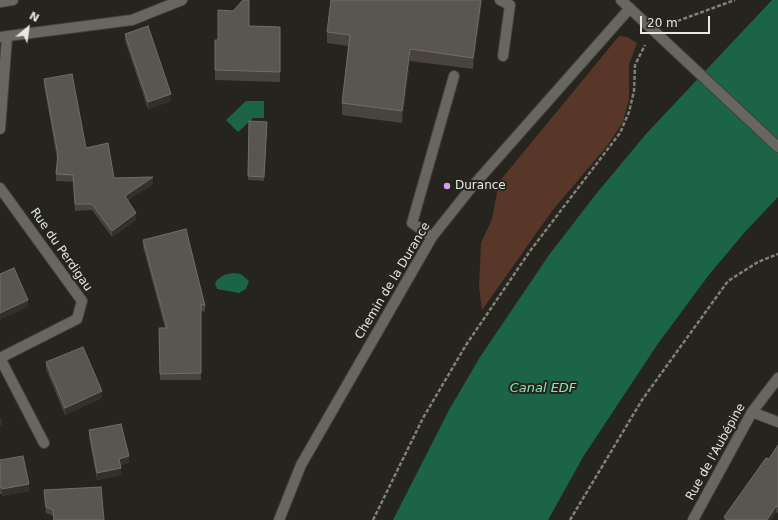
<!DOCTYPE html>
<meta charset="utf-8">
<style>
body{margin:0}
#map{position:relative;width:778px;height:520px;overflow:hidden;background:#25251d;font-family:"DejaVu Sans",sans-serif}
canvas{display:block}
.north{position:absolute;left:8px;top:8px;width:40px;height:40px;-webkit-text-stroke:3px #25251d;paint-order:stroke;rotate:29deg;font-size:11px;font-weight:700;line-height:16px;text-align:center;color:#e8e7e3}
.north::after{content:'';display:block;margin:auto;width:14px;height:18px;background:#e8e7e3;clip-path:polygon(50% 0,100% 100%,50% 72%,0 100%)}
.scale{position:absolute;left:640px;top:16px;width:70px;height:18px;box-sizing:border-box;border:2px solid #e8e7e3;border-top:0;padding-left:5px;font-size:12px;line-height:14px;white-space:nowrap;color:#e8e7e3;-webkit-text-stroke:3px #25251d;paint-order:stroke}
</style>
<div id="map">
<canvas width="778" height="520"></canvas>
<div class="north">N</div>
<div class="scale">20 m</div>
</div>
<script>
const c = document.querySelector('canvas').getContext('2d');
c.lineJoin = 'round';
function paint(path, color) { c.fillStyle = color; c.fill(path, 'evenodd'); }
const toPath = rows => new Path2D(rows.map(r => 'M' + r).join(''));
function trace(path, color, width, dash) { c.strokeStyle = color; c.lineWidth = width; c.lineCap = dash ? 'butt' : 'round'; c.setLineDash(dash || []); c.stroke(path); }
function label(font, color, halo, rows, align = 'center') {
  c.font = font + ' "DejaVu Sans",sans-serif'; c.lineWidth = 4; c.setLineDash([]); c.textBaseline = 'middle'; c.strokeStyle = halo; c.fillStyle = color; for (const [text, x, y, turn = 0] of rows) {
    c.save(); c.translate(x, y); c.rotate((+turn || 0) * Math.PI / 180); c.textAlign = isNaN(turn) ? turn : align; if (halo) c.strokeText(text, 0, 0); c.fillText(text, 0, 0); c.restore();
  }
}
paint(toPath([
 [619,36,627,37,637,43,629,65,629,99,623,122,607,146,552,211,482,310,479,287,481,243,492,219,499,182]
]), '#583729');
paint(toPath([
 [772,0,778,0,778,197,744,233,708,276,657,345,583,457,548,520,393,520,449,410,480,357,549,255,596,194,646,134],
 [246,101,264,101,264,118,253,118,238,132,226,120],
 [233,273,241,274,249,281,246,289,239,293,217,289,215,283,218,279,224,275]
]), '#1c6447');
const minor = toPath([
 [500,0,510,5,503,56],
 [621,0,778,147],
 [0,2,13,0],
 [0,37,132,20,182,0],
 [0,129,7,37],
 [0,188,82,301,77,319,0,358],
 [432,237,412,223,454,76],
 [0,358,44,443],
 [752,412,778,422],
 [279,520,301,465,432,237,471,188,630,8],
 [693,520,752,412,778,378]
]);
trace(minor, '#42423d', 12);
trace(toPath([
 [672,23,735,0],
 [373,520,423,418,466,345,530,251,620,133,629,112,634,91,635,65,645,45],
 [570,520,642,400,728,281,758,262,778,254]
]), '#81807a', 2.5, [4, 2]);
trace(minor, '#68675f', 10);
paint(toPath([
 [482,0,473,69,410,61,402,123,342,115,342,103,348,46,327,43,327,32],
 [249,26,280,27,280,82,215,80,215,40,218,40],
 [125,34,171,101,148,109,125,41],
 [44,79,86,148,114,178,153,184,128,200,136,220,112,237,92,210,75,211,73,182,56,181,56,174,57,159,44,85],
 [249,121,267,122,264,181,248,180],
 [143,240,205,306,205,312,201,311,201,380,160,380,159,328,165,328,143,247],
 [46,362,102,398,65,415,46,369],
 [89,430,129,463,120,465,121,475,97,480,89,437],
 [778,445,778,513,776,512,771,520,724,520,724,517,769,459],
 [0,460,29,491,2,496,2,494,0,494],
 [44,490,104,520,53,520,53,516,46,513,44,497]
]), '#48433d');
paint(toPath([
 [481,0,482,0,482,3,473,69,473,58],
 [410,49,410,61,402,123,402,111],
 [171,94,171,101,148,109,148,102],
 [153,177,153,184,125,202,125,196],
 [136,213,136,220,112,237,112,231],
 [28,300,28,307,0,320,0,313],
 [102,391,102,398,65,415,65,408],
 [2,418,2,425,0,426,0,419],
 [129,456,129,463,119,466,119,459],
 [121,468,121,475,97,480,97,473],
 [29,484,29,491,2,496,2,489],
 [776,506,776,512,771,520,767,520]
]), '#333029');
const building = toPath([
 [243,0,249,0,249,26,280,27,280,72,215,70,215,40,218,40,218,10,233,11,243,0],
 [331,0,481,0,473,58,410,49,402,111,342,103,350,35,327,32,331,0],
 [148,26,171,94,148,102,125,34,148,26],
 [72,74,86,148,108,143,114,178,153,177,125,196,136,213,112,231,92,204,75,204,73,175,56,174,58,155,44,79,72,74],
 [249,121,267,122,264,177,248,176,249,121],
 [186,229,205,306,201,304,201,373,160,374,159,328,167,328,143,240,186,229],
 [14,268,28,300,0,313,0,274,14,268],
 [83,347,102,391,65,408,46,362,83,347],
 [121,424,129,456,119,459,121,468,97,473,89,430,121,424],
 [778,445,778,507,776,506,767,520,728,520,724,517,766,458,769,459,778,445],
 [23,456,29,484,2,489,2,487,0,487,0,460,23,456],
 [101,487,104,520,54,520,53,510,46,507,44,490,101,487]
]);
paint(building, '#59554f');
trace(building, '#706c66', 1);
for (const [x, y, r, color] of [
 [447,186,4,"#d99af7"]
]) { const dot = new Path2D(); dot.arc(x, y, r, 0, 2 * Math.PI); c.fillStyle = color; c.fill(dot); trace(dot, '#25251d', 1.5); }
label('12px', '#e8e7e3', '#25251d', [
 ["Durance",455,186]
], 'left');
label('12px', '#e8e7e3', '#25251d', [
 ["Rue du Perdigau",61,250,55],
 ["Chemin de la Durance",393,281,-59],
 ["Rue de l'Aubépine",716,452,-61]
]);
label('italic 13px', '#84e6b8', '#25251d', [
 ["Canal EDF",543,389]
]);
</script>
